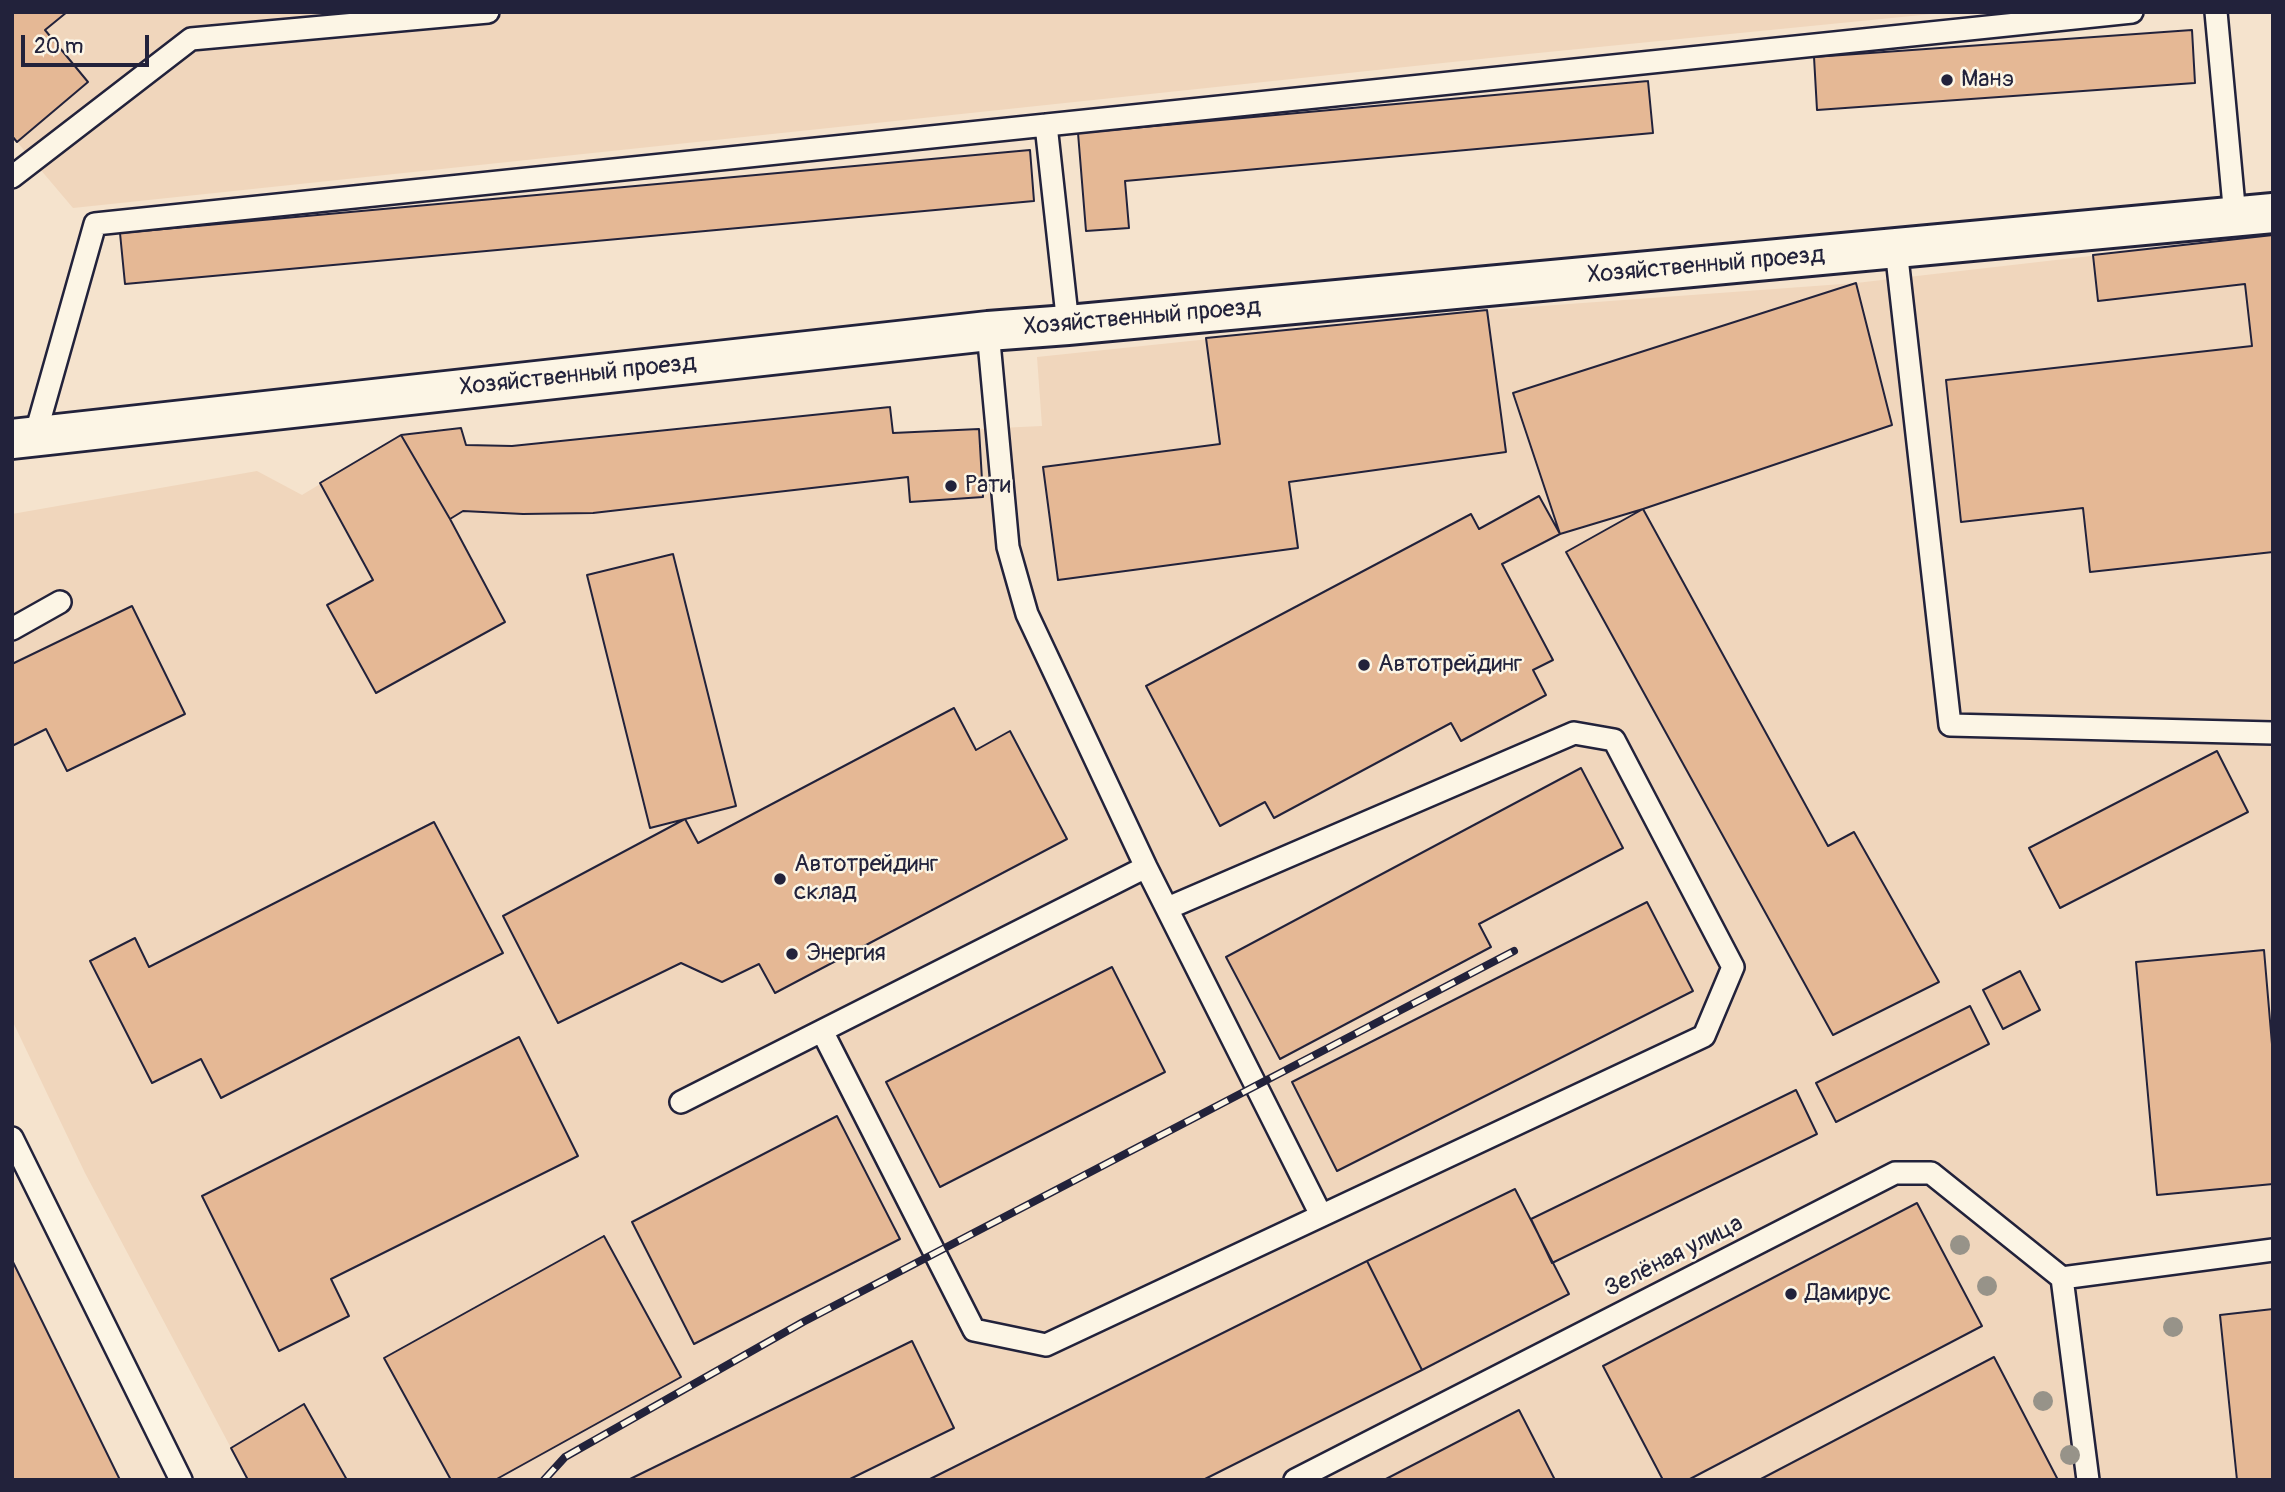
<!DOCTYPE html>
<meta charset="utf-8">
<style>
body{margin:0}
#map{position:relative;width:2285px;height:1492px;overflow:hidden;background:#f5e3cd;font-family:Pangolin,sans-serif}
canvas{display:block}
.frame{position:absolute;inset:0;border:14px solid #22223b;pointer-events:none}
.scale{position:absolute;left:21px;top:35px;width:128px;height:32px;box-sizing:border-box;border:4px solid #22223b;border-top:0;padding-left:9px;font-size:21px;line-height:24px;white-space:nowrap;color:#22223b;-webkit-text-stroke:5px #fcf5e5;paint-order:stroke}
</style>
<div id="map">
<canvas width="2285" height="1492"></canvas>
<div class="frame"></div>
<div class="scale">20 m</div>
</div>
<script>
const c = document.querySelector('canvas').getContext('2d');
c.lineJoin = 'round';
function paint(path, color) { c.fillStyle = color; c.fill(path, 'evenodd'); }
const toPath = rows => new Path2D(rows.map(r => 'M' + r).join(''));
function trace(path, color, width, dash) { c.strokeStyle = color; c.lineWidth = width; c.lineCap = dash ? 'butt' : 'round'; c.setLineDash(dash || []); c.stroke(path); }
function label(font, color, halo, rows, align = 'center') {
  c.font = font + ' Pangolin,sans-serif'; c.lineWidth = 5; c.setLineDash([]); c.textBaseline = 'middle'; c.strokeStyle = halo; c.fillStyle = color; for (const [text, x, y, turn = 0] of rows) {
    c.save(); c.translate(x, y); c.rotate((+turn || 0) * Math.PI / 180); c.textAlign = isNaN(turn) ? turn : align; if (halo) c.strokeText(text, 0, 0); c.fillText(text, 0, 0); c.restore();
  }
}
paint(toPath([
 [12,12,1952,12,1528,54,73,208,12,136],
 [2273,235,2273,1480,248,1480,85,1173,12,1020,12,514,257,471,302,495,401,435,460,428,466,445,512,446,890,407,893,433,1042,426,1037,357,1487,310,1856,283]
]), '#f0d6bc');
const building = toPath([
 [12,12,67,12,45,30,88,82,17,142,12,136,12,12],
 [2192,30,2195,83,1817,110,1814,57,2192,30],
 [1648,81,1653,133,1125,181,1129,228,1086,231,1078,133,1648,81],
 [1030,150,1034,201,125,284,120,233,1030,150],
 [2273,235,2273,552,2090,572,2083,508,1961,522,1946,380,2252,346,2245,284,2098,301,2093,255,2273,235],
 [1856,283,1892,425,1643,509,1560,534,1513,393,1856,283],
 [1487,310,1506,452,1289,482,1298,548,1058,580,1043,467,1220,444,1206,338,1487,310],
 [890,407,893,433,979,429,983,497,910,502,908,477,593,513,523,514,463,511,450,519,401,435,461,428,466,445,512,446,890,407],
 [401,435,450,519,505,622,376,693,327,605,373,580,320,483,401,435],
 [1539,496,1560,534,1502,564,1553,660,1533,670,1546,695,1461,741,1451,723,1274,818,1265,802,1220,826,1146,686,1471,514,1479,529,1539,496],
 [1643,509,1828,846,1854,832,1939,982,1833,1035,1566,552,1643,509],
 [673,554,736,806,650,828,587,575,673,554],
 [132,606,185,714,67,771,46,729,12,746,12,664,132,606],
 [954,708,976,750,1010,731,1067,839,775,993,759,964,722,982,681,963,558,1023,503,916,685,819,698,843,954,708],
 [2217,751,2248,812,2060,908,2029,848,2217,751],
 [1581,768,1623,848,1479,924,1491,947,1280,1059,1226,957,1581,768],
 [434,822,503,953,221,1098,201,1059,152,1083,90,961,135,938,149,967,434,822],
 [1647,902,1693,991,1337,1171,1292,1082,1647,902],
 [2264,950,2273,1056,2273,1184,2157,1195,2136,962,2264,950],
 [1112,967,1165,1072,940,1187,886,1082,1112,967],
 [2020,971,2040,1010,2003,1029,1983,990,2020,971],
 [1970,1006,1989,1044,1836,1122,1816,1083,1970,1006],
 [519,1037,578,1156,331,1279,349,1316,279,1351,202,1196,519,1037],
 [1796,1090,1817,1134,1552,1263,1531,1219,1796,1090],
 [837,1116,900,1239,694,1344,632,1222,837,1116],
 [1515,1189,1569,1294,1422,1370,1367,1261,1515,1189],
 [1917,1203,1982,1326,1688,1480,1663,1480,1603,1366,1917,1203],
 [604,1236,681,1377,495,1480,451,1480,384,1358,604,1236],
 [12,1260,120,1480,12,1480,12,1260],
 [1367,1261,1422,1370,1203,1480,928,1480,1367,1261],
 [2273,1309,2273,1480,2237,1480,2220,1315,2273,1309],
 [912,1341,954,1428,848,1480,628,1480,912,1341],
 [1994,1357,2058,1480,1759,1480,1994,1357],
 [304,1404,347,1480,248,1480,231,1448,304,1404],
 [1519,1410,1555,1480,1384,1480,1519,1410]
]);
paint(building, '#e5b895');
trace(building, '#22223b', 2);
const service = toPath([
 [2216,12,2235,217],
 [1046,125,1068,325],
 [12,177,191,39,488,12],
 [1896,249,1950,725,2273,733],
 [988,331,1008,547,1027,614,1146,867,1321,1215],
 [35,436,95,224,2132,12],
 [12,629,60,602],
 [822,1031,974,1330,1046,1345,1704,1036,1733,967,1614,740,1574,733,1168,908],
 [681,1102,1146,867],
 [12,1138,181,1480],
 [1295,1480,1895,1173,1931,1173,2062,1278],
 [2088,1480,2062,1278,2273,1250]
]);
const tertiary = toPath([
 [12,439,988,331,1068,325,2273,213]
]);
trace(service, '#22223b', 26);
trace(tertiary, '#22223b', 44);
trace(service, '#fcf5e5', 21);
trace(tertiary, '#fcf5e5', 38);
const rail = toPath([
 [544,1480,565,1457,803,1322,1514,951]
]);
trace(rail, '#22223b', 8);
trace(rail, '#fcf5e5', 5, [16]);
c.fillStyle = '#979389';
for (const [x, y] of [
 [1960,1245],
 [1987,1286],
 [2173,1327],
 [2043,1401],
 [2070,1455]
]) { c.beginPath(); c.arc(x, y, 10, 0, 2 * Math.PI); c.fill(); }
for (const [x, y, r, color] of [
 [1947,80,7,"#22223b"],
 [951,486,7,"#22223b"],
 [1364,665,7,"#22223b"],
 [780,879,7,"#22223b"],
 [792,954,7,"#22223b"],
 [1791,1294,7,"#22223b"]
]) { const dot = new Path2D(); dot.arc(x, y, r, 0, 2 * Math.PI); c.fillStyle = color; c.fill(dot); trace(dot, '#fcf5e5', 2.5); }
label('24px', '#22223b', '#fcf5e5', [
 ["Манэ",1961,80],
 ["Рати",965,486],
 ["Автотрейдинг",1378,665],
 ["Автотрейдинг",794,865],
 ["склад",794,893],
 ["Энергия",806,954],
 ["Дамирус",1805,1294]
], 'left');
label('24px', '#22223b', '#fcf5e5', [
 ["Хозяйственный проезд",1706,266,-5],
 ["Хозяйственный проезд",1142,318,-5],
 ["Хозяйственный проезд",578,376,-6],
 ["Зелёная улица",1674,1257,-27]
]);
</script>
